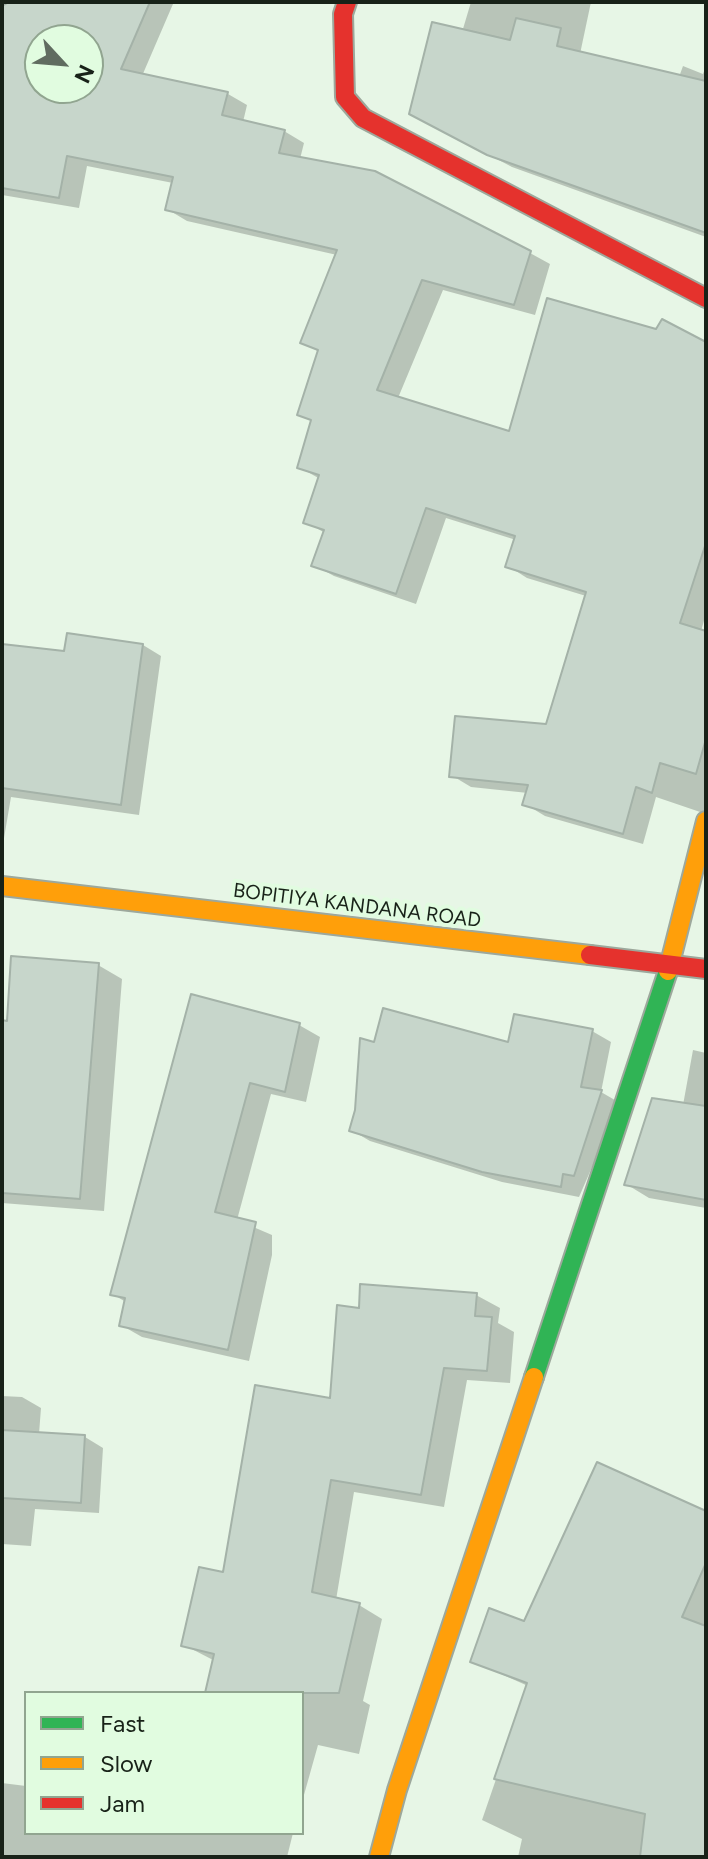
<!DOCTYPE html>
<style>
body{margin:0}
#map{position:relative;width:708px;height:1859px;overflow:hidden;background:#e7f6e6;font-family:Figtree,sans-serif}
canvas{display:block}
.frame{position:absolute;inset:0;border:4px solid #182218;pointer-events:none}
.legend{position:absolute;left:24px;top:1691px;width:280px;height:144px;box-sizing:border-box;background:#e1fce0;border:2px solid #91a590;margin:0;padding:10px 14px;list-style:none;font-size:24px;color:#182218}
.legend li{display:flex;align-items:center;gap:16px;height:40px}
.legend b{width:40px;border:2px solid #91a590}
.north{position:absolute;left:24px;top:24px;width:80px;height:80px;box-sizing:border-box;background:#e1fce0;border:2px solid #91a590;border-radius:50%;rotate:116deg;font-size:22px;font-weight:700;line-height:32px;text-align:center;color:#182218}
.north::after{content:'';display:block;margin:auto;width:28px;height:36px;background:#606c60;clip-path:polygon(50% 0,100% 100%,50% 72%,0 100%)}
</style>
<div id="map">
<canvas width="708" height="1859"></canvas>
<div class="frame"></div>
<ul class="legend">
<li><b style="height:10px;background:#30b455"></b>Fast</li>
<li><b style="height:10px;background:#ff9f0a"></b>Slow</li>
<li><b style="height:10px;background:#e5322d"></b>Jam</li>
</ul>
<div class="north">N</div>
</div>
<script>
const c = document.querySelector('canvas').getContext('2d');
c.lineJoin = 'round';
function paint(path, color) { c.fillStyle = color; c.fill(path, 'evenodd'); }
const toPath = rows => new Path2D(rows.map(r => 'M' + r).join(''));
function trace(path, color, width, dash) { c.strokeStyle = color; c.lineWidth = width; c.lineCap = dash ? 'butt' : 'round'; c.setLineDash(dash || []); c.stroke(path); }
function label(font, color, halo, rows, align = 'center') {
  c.font = font + ' Figtree,sans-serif'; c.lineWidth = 8; c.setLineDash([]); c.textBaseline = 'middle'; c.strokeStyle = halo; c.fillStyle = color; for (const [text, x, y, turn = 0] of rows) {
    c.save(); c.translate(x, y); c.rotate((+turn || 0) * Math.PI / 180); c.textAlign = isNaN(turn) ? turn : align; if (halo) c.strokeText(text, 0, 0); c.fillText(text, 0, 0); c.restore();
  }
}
paint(toPath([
 [2,2,169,2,173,4,142,76,228,94,247,105,243,122,284,131,304,143,300,159,530,253,550,264,535,315,443,290,398,398,510,434,706,344,706,614,701,631,706,633,706,814,656,797,643,844,545,816,525,804,528,793,471,787,451,775,548,727,586,596,527,578,508,566,516,540,446,518,416,604,334,576,314,565,325,533,306,522,320,479,299,467,313,422,300,414,319,352,303,342,337,255,187,221,167,209,173,183,87,166,79,208,2,195],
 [40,40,88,40,88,88,40,88],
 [471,2,591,2,580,54,679,77,683,66,703,74,706,66,706,237,512,167,434,126],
 [143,645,161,656,139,815,11,797,2,850,2,646,66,653],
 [98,965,122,979,104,1211,2,1203,2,1022,8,1023],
 [192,997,299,1025,320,1037,306,1102,271,1094,237,1220,272,1235,272,1255,249,1361,142,1337,121,1325,126,1302,112,1294],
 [592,1031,611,1042,601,1092,620,1103,579,1197,502,1182,370,1141,351,1130,375,1044,510,1044],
 [693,1050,706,1053,706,1208,649,1198,626,1184,683,1105],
 [476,1295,500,1308,498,1323,514,1332,510,1383,467,1380,444,1507,354,1492,336,1600,359,1605,382,1619,363,1701,370,1705,359,1754,318,1745,302,1802,302,1693,207,1693,215,1661,184,1645,331,1400,361,1310],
 [2,1396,22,1397,41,1408,39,1434,85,1437,103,1448,99,1513,35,1509,31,1546,2,1544],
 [706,1513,706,1857,518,1857,522,1839,482,1820,528,1686,472,1661,525,1624],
 [2,1783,26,1786,26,1833,293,1833,287,1857,2,1857]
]), '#0003');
const building = toPath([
 [9,2,150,2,121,69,228,92,222,115,285,130,279,153,375,171,531,251,514,305,422,280,377,390,509,431,547,298,656,329,662,319,706,342,706,543,680,623,706,631,706,739,696,774,660,763,652,793,636,787,623,834,522,805,528,785,449,777,455,716,546,724,586,592,505,567,515,536,426,508,396,594,311,566,324,530,303,523,319,475,297,468,311,420,297,415,318,350,300,343,337,250,165,210,173,177,67,156,59,198,2,188,2,6,9,2],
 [40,40,88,40,88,88,40,88,40,40],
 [516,18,561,28,557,46,706,81,706,233,487,155,409,114,432,22,510,40,516,18],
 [67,633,143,644,121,805,2,788,2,644,64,651,67,633],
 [11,956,99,963,80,1199,2,1193,2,1020,7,1021,11,956],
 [191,994,300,1023,285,1092,250,1083,215,1212,256,1222,228,1350,119,1326,125,1298,110,1295,191,994],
 [383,1008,508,1042,514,1014,593,1029,581,1087,602,1090,574,1176,563,1174,561,1187,482,1172,349,1131,355,1110,360,1038,374,1042,383,1008],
 [652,1098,706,1106,706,1200,624,1185,652,1098],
 [360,1284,477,1293,475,1316,492,1317,487,1371,444,1368,421,1495,331,1480,312,1592,360,1603,339,1693,205,1693,214,1654,181,1646,199,1567,223,1572,255,1385,330,1398,337,1305,359,1308,360,1284],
 [2,1430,85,1435,81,1503,2,1498,2,1430],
 [597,1462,706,1511,706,1563,682,1617,706,1626,706,1857,640,1857,645,1814,494,1779,527,1683,470,1662,489,1608,524,1621,597,1462]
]);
paint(building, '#c7d6cb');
trace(building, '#a4b2a8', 2);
const fast = toPath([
 [534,1377,668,971]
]);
const slow = toPath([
 [2,886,590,955],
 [668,971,706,821],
 [379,1857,397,1790,534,1377]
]);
const jam = toPath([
 [347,2,343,14,345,97,363,118,706,298],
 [590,955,706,969]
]);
trace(fast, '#9da89c', 22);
trace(slow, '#9da89c', 22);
trace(jam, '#9da89c', 22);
trace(fast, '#30b455', 18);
trace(slow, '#ff9f0a', 18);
trace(jam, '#e5322d', 18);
label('20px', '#182218', '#e1fce0', [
 ["BOPITIYA KANDANA ROAD",357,906,7]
]);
</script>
